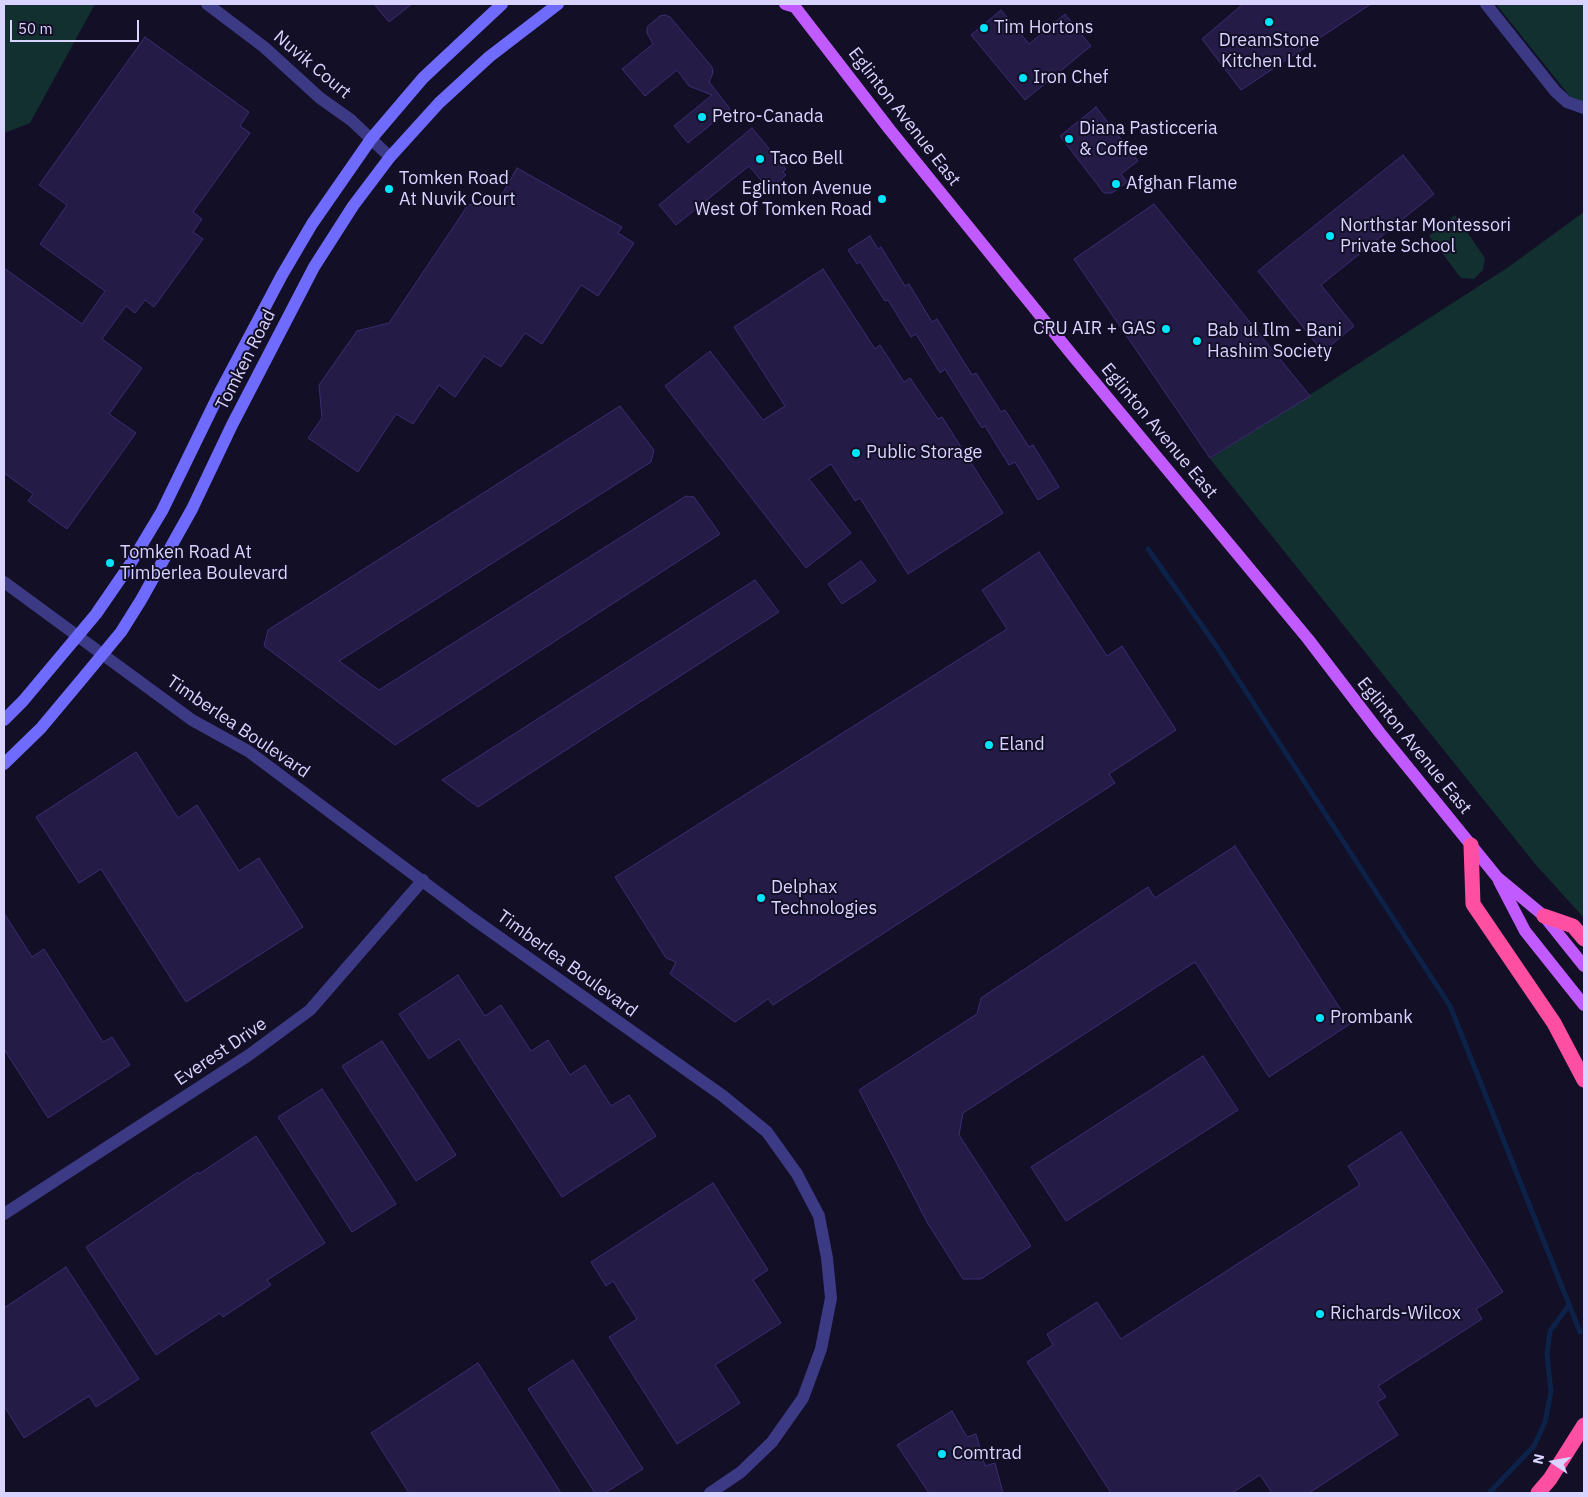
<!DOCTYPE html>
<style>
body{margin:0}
#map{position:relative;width:1588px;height:1497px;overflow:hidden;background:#130f26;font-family:"IBM Plex Sans",sans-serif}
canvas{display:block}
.frame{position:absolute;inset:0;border:5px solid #d9d4ff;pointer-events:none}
.north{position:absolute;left:1528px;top:1437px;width:50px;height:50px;-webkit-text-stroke:4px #130f26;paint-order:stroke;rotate:282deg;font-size:14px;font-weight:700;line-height:20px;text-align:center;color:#d9d4ff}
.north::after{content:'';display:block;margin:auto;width:18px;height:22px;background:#d9d4ff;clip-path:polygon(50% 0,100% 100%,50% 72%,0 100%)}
.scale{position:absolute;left:10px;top:20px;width:129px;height:22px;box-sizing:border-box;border:2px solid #d9d4ff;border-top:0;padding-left:6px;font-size:15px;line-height:18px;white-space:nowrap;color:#d9d4ff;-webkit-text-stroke:4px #130f26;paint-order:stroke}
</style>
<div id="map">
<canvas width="1588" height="1497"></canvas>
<div class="frame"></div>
<div class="north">N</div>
<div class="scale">50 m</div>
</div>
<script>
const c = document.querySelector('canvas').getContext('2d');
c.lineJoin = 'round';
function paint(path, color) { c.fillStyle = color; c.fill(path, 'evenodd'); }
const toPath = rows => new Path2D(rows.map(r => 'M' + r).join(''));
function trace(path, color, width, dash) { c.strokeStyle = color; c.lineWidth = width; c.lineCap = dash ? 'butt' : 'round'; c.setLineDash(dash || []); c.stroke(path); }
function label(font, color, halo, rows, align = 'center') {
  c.font = font + ' "IBM Plex Sans",sans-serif'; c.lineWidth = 4; c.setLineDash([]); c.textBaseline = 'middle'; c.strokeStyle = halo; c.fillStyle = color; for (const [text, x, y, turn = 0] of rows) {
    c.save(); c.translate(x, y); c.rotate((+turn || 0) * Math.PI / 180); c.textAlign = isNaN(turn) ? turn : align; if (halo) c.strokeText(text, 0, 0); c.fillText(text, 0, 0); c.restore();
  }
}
paint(toPath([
 [4,4,95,4,30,123,4,133],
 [1496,4,1584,4,1584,114],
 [1584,212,1584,918,1536,865,1210,459,1507,268],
 [1455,215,1485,258,1483,270,1474,279,1461,278,1429,236]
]), '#12302f');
trace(toPath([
 [1148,549,1217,647,1450,1006,1580,1332],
 [1489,1493,1534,1446,1545,1422,1551,1392,1547,1354,1550,1331,1569,1305]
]), '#0c2248', 5);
const building = toPath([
 [374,4,412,4,389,22,374,4],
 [1243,4,1371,4,1241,90,1202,39,1243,4],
 [1001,10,1029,44,1065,14,1091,46,1025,100,971,35,1001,10],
 [665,15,670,17,712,67,713,73,709,82,730,109,688,143,674,126,712,95,689,86,677,70,645,96,622,69,653,44,647,33,647,27,660,16,665,15],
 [145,37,249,112,240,126,250,133,193,212,202,219,193,232,203,239,154,307,145,300,135,313,126,306,102,339,142,368,109,414,136,433,67,529,28,501,33,494,4,473,4,268,82,324,105,291,40,244,67,205,39,185,145,37],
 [1096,107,1138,161,1121,174,1127,182,1112,193,1104,193,1060,136,1096,107],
 [752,128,786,169,783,172,786,175,776,184,773,180,766,186,749,166,676,225,659,205,752,128],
 [1403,155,1434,194,1321,285,1354,326,1323,352,1258,271,1403,155],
 [517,168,622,227,618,233,634,243,598,296,581,285,542,344,525,333,501,367,484,356,455,397,439,385,413,424,396,414,358,472,308,438,322,418,319,385,357,331,389,323,468,205,500,198,517,168],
 [1154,204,1310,396,1210,458,1074,259,1154,204],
 [870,236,878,249,881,247,905,286,909,284,932,322,937,319,972,375,976,373,1001,412,1005,410,1029,447,1033,445,1059,487,1038,500,1015,462,1009,465,985,426,982,428,945,369,940,373,916,334,911,337,888,300,885,301,860,262,857,264,848,250,870,236],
 [823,269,875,349,880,345,904,382,910,378,938,419,942,417,1003,513,908,574,860,498,855,501,831,464,809,479,851,533,806,568,665,386,710,351,763,420,785,406,734,327,823,269],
 [620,406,654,450,651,462,339,661,379,690,686,496,694,497,720,534,395,745,264,646,268,630,620,406],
 [1039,552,1107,656,1122,646,1176,730,1109,774,1115,783,773,1005,768,999,735,1022,670,974,676,962,666,958,615,877,1007,629,982,590,1039,552],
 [861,561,876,581,842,604,828,584,861,561],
 [755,580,779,612,478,807,442,780,755,580],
 [136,752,178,818,197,805,239,871,259,858,303,927,186,1002,101,869,79,883,36,817,136,752],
 [1235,846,1350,1024,1269,1077,1195,962,963,1113,959,1135,1031,1246,981,1279,963,1279,927,1222,859,1090,977,1014,981,998,1148,887,1155,898,1235,846],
 [4,913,32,957,44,949,103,1042,112,1037,130,1065,48,1118,4,1049,4,913],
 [458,975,485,1016,501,1005,531,1051,548,1040,570,1075,585,1065,611,1106,629,1095,656,1136,562,1197,459,1039,429,1059,399,1014,458,975],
 [382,1041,456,1155,416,1181,342,1066,382,1041],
 [1203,1056,1238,1110,1066,1221,1031,1167,1203,1056],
 [322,1089,396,1204,352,1232,278,1117,322,1089],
 [1401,1132,1503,1292,1476,1309,1482,1319,1378,1386,1386,1397,1377,1402,1398,1435,1309,1493,1272,1493,1260,1475,1232,1493,1111,1493,1027,1362,1053,1345,1047,1334,1097,1302,1121,1339,1360,1185,1348,1166,1401,1132],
 [256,1136,325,1243,267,1280,271,1285,223,1317,220,1313,156,1355,86,1247,198,1172,199,1174,256,1136],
 [713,1183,768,1270,753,1280,781,1323,715,1365,740,1403,677,1444,609,1337,637,1319,613,1281,606,1286,591,1262,713,1183],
 [66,1267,139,1379,96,1407,89,1396,24,1438,4,1406,4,1308,66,1267],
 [573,1360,643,1469,605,1493,595,1493,528,1389,573,1360],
 [478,1363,561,1493,409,1493,371,1433,478,1363],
 [952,1411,967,1437,976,1434,985,1466,995,1463,1003,1493,929,1493,897,1445,952,1411]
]);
paint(building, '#241b47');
trace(building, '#3b2d73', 1);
trace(toPath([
 [207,4,264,47,320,98,351,120,390,157],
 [1486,4,1555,91,1567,102,1584,108],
 [4,582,192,720,248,751,472,918,723,1096,767,1132,797,1174,819,1216,827,1258,831,1298,821,1349,803,1398,772,1442,741,1472,710,1493],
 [4,1214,249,1055,310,1010,423,880]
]), '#3d3a85', 12);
trace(toPath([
 [4,720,23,701,96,614,129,566,162,511,221,390,282,275,312,224,371,139,423,78,502,4],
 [4,764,41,728,82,679,121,632,141,600,192,509,232,425,314,267,353,206,390,157,439,103,489,57,558,4]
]), '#6f6bff', 12);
trace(toPath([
 [785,4,795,7,890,130,1073,356,1308,639,1380,733,1497,877,1544,916,1584,966],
 [1499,881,1525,931,1584,1005]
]), '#c25bff', 12);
trace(toPath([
 [1471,845,1473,904,1554,1023,1584,1080],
 [1544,916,1573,926,1584,939],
 [1538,1493,1550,1479,1584,1425]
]), '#ff4fa3', 15);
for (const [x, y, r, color] of [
 [1269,22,5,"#00e5ff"],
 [984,28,5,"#00e5ff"],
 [1023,78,5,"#00e5ff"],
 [702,117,5,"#00e5ff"],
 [1069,139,5,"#00e5ff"],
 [760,159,5,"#00e5ff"],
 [1116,184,5,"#00e5ff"],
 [389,189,5,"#00e5ff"],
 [882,199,5,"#00e5ff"],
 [1330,236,5,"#00e5ff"],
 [1166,329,5,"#00e5ff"],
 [1197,341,5,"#00e5ff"],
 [856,453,5,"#00e5ff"],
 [110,563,5,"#00e5ff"],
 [989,745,5,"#00e5ff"],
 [761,898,5,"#00e5ff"],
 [1320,1018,5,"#00e5ff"],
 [1320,1314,5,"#00e5ff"],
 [942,1454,5,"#00e5ff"]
]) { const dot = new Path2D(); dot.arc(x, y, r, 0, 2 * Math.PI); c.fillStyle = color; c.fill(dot); trace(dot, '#130f26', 2); }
label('18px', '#d9d4ff', '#130f26', [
 ["Tim Hortons",994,28],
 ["DreamStone",1269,41,"center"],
 ["Kitchen Ltd.",1269,62,"center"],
 ["Iron Chef",1033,78],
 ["Petro-Canada",712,117],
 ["Diana Pasticceria",1079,129],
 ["& Coffee",1079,150],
 ["Taco Bell",770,159],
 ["Tomken Road",399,179],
 ["At Nuvik Court",399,200],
 ["Afghan Flame",1126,184],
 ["Eglinton Avenue",872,189,"right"],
 ["West Of Tomken Road",872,210,"right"],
 ["Northstar Montessori",1340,226],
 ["Private School",1340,247],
 ["CRU AIR + GAS",1156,329,"right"],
 ["Bab ul Ilm - Bani",1207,331],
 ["Hashim Society",1207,352],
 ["Public Storage",866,453],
 ["Tomken Road At",120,553],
 ["Timberlea Boulevard",120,574],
 ["Eland",999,745],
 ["Delphax",771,888],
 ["Technologies",771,909],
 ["Prombank",1330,1018],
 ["Richards-Wilcox",1330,1314],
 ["Comtrad",952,1454]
], 'left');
label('18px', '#d9d4ff', '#130f26', [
 ["Nuvik Court",312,65,40],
 ["Eglinton Avenue East",904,117,52],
 ["Tomken Road",246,360,-63],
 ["Eglinton Avenue East",1159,431,50],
 ["Timberlea Boulevard",238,727,34],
 ["Eglinton Avenue East",1414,746,51],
 ["Timberlea Boulevard",567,964,36],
 ["Everest Drive",221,1052,-34]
]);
</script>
